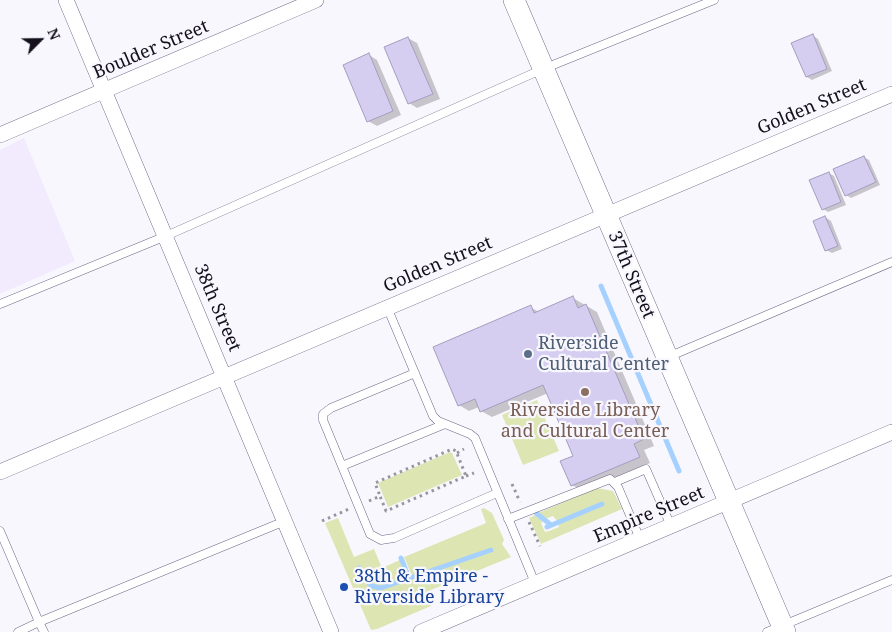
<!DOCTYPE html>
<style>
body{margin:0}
#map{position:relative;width:892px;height:632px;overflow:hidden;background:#f9f7fe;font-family:"Noto Serif",serif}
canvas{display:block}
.north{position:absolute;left:15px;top:15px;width:50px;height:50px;-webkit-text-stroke:4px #f9f7fe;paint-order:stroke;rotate:67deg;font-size:14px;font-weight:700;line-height:20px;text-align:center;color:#14101c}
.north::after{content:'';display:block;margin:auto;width:18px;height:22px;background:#14101c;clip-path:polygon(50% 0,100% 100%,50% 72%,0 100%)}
</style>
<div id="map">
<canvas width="892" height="632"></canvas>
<div class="north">N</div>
</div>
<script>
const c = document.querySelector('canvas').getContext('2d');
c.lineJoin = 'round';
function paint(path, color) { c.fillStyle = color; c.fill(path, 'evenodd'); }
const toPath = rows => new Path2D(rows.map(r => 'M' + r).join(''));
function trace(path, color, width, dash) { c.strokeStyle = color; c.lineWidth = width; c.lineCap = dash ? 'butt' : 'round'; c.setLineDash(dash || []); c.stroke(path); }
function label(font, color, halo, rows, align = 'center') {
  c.font = font + ' "Noto Serif",serif'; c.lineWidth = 4.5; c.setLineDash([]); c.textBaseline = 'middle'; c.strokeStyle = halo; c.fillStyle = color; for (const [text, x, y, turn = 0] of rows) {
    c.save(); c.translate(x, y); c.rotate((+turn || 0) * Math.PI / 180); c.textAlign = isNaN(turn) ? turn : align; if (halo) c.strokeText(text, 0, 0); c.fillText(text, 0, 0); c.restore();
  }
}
paint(toPath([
 [24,138,75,261,0,294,0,150]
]), '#f1ebfd');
paint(toPath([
 [537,400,559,451,523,465,502,415],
 [450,452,452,453,462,475,388,507,378,483],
 [597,488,613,491,622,509,541,544,529,518,535,515,543,522,541,523,545,532,549,531,559,527,558,523,604,503,557,521,553,516,545,519,538,513],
 [484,508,492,513,504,540,502,544,511,557,426,592,431,606,377,629,371,630,325,523,338,518,354,557,374,549,382,568,400,560,407,578,381,587,372,584,358,566,366,584,375,589,383,589,491,552,494,549,490,549,412,576,404,557,486,523,481,509]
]), '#dde6b2');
paint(toPath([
 [812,35,818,39,832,71,812,80,807,77,793,44],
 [408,38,417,43,440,99,417,108,409,103],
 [369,55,377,60,401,115,377,126,368,121],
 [864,157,869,160,880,185,851,198,846,195],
 [829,173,834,176,846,205,828,212,823,209],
 [825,217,831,221,842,249,832,253,826,250],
 [573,298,597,312,654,446,644,450,650,463,583,491,572,485,575,457,548,393,492,417,481,411,479,407,469,411,459,405,530,307,539,312]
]), '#0003');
trace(toPath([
 [601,286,679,471],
 [536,513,551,525],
 [547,527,602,504],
 [401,558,409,578],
 [359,568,371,586,381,588,491,550]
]), '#a6d1ff', 5);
const building = toPath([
 [813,34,827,69,806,77,791,43,813,34],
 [408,37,433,94,408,104,384,47,408,37],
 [369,53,393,111,367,122,343,65,369,53],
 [864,156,876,182,845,196,833,169,864,156],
 [829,172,841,202,822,210,809,180,829,172],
 [825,216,838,246,825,251,813,221,825,216],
 [573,296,578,308,586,304,644,439,634,444,640,457,571,486,560,461,573,456,543,385,480,412,475,399,458,406,433,347,531,305,534,313,573,296]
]);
paint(building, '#d5cef1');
trace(building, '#a49dbe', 1);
const service = toPath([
 [0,304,166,236,543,69,714,0],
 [387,307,433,416,438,421,470,434,475,438,535,583],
 [668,357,892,262],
 [415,373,331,408,323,414,323,420,370,534,381,540,394,538,497,493],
 [342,466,445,424],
 [615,482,646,469,671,526],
 [508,519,610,479,618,487,640,539],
 [0,531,39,622,285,521],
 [18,632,39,622,44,632],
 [767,632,892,580]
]);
const minor = toPath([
 [66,0,331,632],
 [0,135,316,0],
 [0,472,892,94],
 [421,632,892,432]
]);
const secondary = toPath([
 [514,0,785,632]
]);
trace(service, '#706685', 9);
trace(minor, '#706685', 16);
trace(secondary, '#706685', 22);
trace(toPath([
 [457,453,464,449],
 [466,476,474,473],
 [512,484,520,502],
 [369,501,380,496,386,511,466,476,456,451,452,449,375,483,380,496],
 [322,521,349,509],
 [529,522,540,546]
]), '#98959e', 3, [2.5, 4]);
trace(service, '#fff', 8);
trace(minor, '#fff', 15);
trace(secondary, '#fff', 21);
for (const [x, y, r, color] of [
 [528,354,5,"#5c6f8a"],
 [585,392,5,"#8d6e63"],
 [344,587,5,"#1a4fb4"]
]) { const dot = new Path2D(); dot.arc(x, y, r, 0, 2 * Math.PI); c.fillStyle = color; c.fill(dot); trace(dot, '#f9f7fe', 2); }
label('18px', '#14101c', '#f9f7fe', [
 ["Boulder Street",151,50,-23],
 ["Golden Street",812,107,-23],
 ["Golden Street",438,265,-23],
 ["37th Street",631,275,67],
 ["38th Street",217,308,67],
 ["Empire Street",649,515,-23]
]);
label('18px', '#4e5e75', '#f9f7fe', [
 ["Riverside",538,344],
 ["Cultural Center",538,365]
], 'left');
label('18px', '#785e54', '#f9f7fe', [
 ["Riverside Library",585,411],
 ["and Cultural Center",585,432]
]);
label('18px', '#164399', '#f9f7fe', [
 ["38th & Empire -",354,577],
 ["Riverside Library",354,598]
], 'left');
</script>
